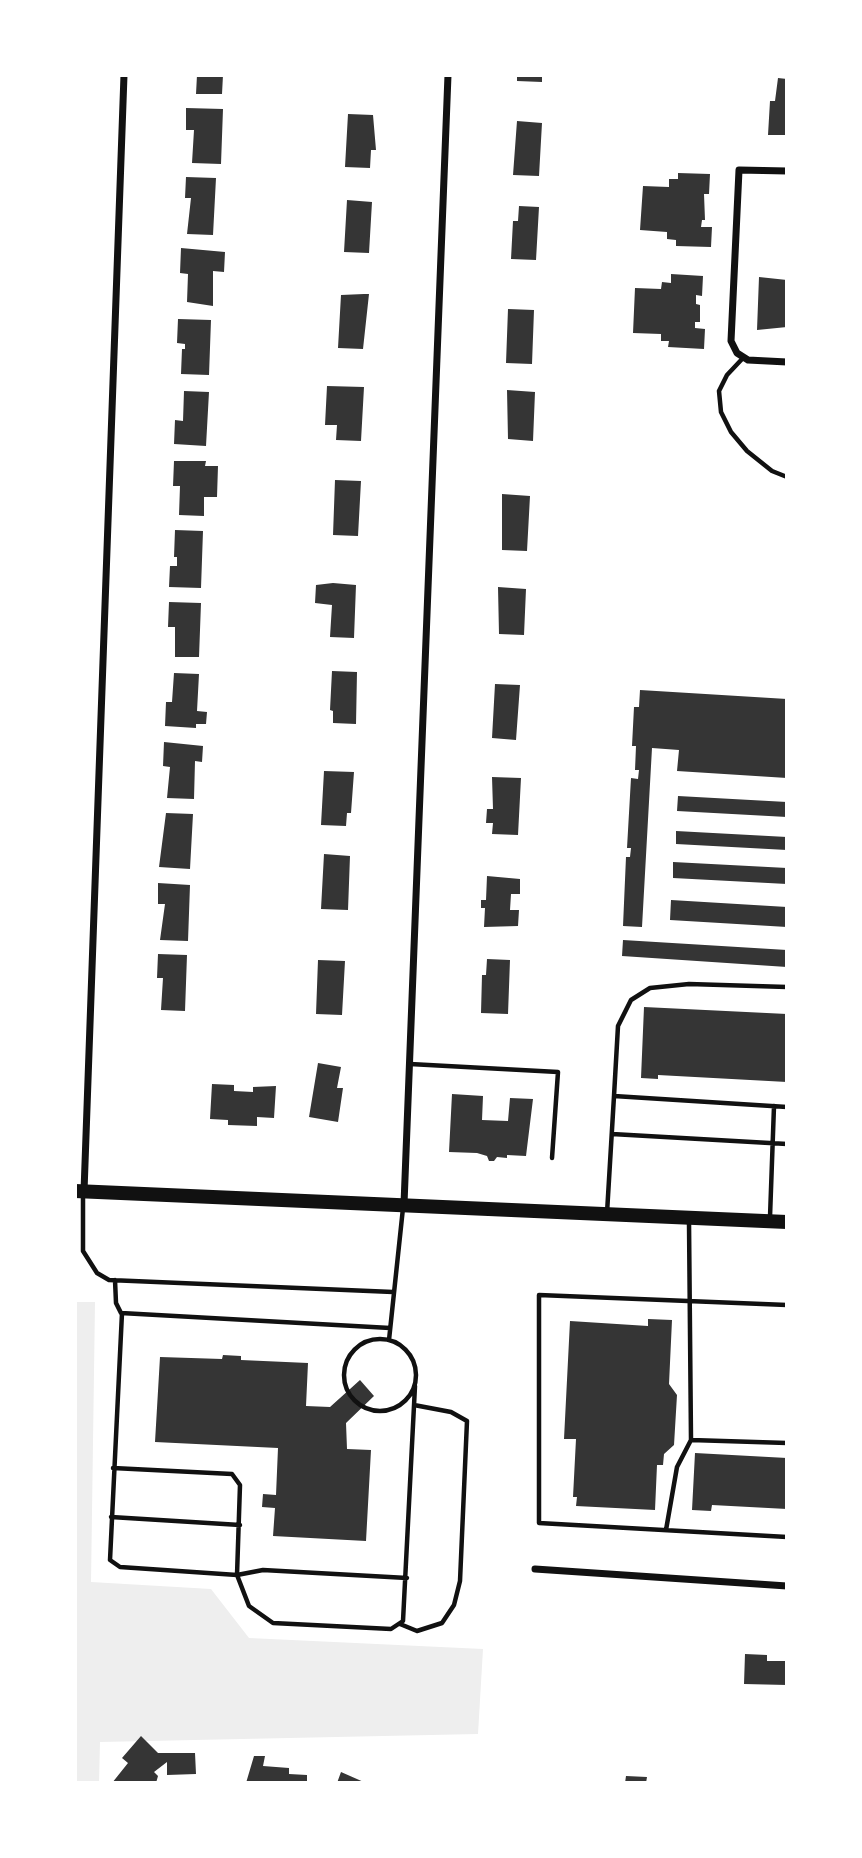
<!DOCTYPE html>
<style>
body{margin:0}
#map{position:relative;width:862px;height:1858px;overflow:hidden;background:#fff;font-family:Rubik,sans-serif}
canvas{display:block}
.frame{position:absolute;inset:0;border:77px solid #fff;pointer-events:none}
</style>
<div id="map">
<canvas width="862" height="1858"></canvas>
<div class="frame"></div>
</div>
<script>
const c = document.querySelector('canvas').getContext('2d');
c.lineJoin = 'round';
function paint(path, color) { c.fillStyle = color; c.fill(path, 'evenodd'); }
const toPath = rows => new Path2D(rows.map(r => 'M' + r).join(''));
function trace(path, color, width, dash) { c.strokeStyle = color; c.lineWidth = width; c.lineCap = dash ? 'butt' : 'round'; c.setLineDash(dash || []); c.stroke(path); }
paint(toPath([
 [75,1302,95,1302,91,1582,211,1589,249,1638,483,1649,478,1734,100,1742,99,1783,75,1783]
]), '#eee');
paint(toPath([
 [197,75,223,75,222,94,196,94],
 [517,75,542,75,542,82,517,81],
 [778,78,787,79,787,135,768,135,770,101,775,101],
 [186,108,223,109,221,164,192,163,194,130,186,130],
 [348,114,373,115,376,150,371,150,370,168,345,167],
 [517,121,542,123,539,176,513,175],
 [678,173,710,174,709,194,704,194,705,220,702,220,701,227,712,227,711,247,676,246,676,240,667,239,667,232,640,230,643,186,669,187,669,179,678,179],
 [186,177,216,178,213,235,187,234,191,198,185,198],
 [347,200,372,202,369,253,344,252],
 [519,206,539,207,536,260,511,259,513,221,518,221],
 [181,248,225,252,224,272,213,271,213,306,187,302,188,274,180,273],
 [671,274,703,276,702,296,696,295,696,304,700,305,700,322,695,322,695,328,705,329,704,349,668,347,669,341,661,341,661,334,633,333,635,288,661,289,662,282,671,283],
 [759,277,787,280,787,327,757,330],
 [364,294,369,294,363,349,338,348,341,295],
 [508,309,534,310,532,364,506,363],
 [178,319,211,320,209,375,181,374,182,349,185,349,185,344,177,343],
 [327,386,364,387,361,441,336,440,337,425,325,425],
 [507,390,535,392,533,441,508,439],
 [184,391,209,392,206,446,174,444,175,420,183,421],
 [174,461,206,461,205,466,218,466,217,497,204,497,204,516,179,515,180,486,173,486],
 [335,480,361,481,358,536,333,535],
 [502,494,530,496,527,551,502,550],
 [175,530,203,531,201,588,169,587,170,566,177,566,177,557,174,557],
 [333,583,356,585,354,638,330,637,332,605,315,603,316,585],
 [498,587,526,589,524,635,499,634],
 [169,602,201,603,199,657,175,657,175,627,168,627],
 [332,671,357,672,356,724,333,723,333,711,330,710],
 [174,673,199,674,197,711,207,712,206,724,196,724,196,728,165,726,166,702,172,702],
 [495,684,520,685,516,740,492,738],
 [640,690,787,699,787,778,677,771,679,750,652,748,642,927,623,926,626,857,630,857,631,848,627,848,631,778,638,779,639,770,635,770,636,746,632,746,634,707,639,707],
 [164,742,203,746,202,762,195,761,194,799,167,798,170,767,163,766],
 [324,771,354,772,351,813,347,813,346,826,321,825],
 [492,777,521,778,518,835,492,834,493,823,486,823,487,809,493,809],
 [678,796,787,802,787,817,677,811],
 [166,813,193,814,190,869,159,867],
 [676,831,787,837,787,850,676,844],
 [324,854,350,856,348,910,321,909],
 [673,862,787,868,787,884,673,878],
 [487,876,520,879,520,894,511,894,510,910,519,910,518,926,484,927,485,908,481,908,481,900,486,900],
 [158,883,190,885,188,941,160,940,165,904,158,904],
 [671,900,787,907,787,927,670,920],
 [623,940,787,950,787,967,622,956],
 [158,954,187,955,185,1011,161,1010,163,978,157,978],
 [487,959,510,960,508,1014,481,1013,482,975,486,975],
 [318,960,345,961,342,1015,316,1014],
 [644,1007,787,1014,787,1082,658,1075,658,1079,641,1078],
 [318,1063,341,1067,337,1088,343,1088,338,1122,309,1117],
 [212,1084,234,1085,234,1091,253,1092,253,1087,276,1086,274,1118,257,1117,257,1126,228,1125,228,1120,210,1119],
 [452,1094,483,1096,482,1120,508,1121,510,1098,533,1099,526,1156,507,1155,507,1158,497,1157,494,1161,489,1161,487,1156,477,1153,449,1152],
 [648,1319,672,1320,669,1384,677,1395,674,1445,664,1454,663,1465,657,1465,655,1510,576,1506,577,1497,573,1497,576,1439,564,1439,570,1321,648,1326],
 [223,1355,241,1356,241,1360,308,1363,306,1406,330,1407,360,1380,374,1396,346,1423,347,1449,371,1450,366,1541,273,1536,275,1508,262,1507,263,1494,276,1495,278,1448,155,1442,160,1357,222,1359],
 [695,1453,787,1458,787,1509,712,1505,711,1511,692,1510],
 [745,1654,767,1655,767,1661,787,1661,787,1685,744,1684],
 [141,1736,158,1753,195,1753,196,1774,167,1775,167,1762,154,1772,158,1776,156,1783,112,1783,128,1763,122,1758],
 [254,1756,265,1756,263,1766,289,1768,289,1774,307,1775,307,1783,246,1783],
 [341,1772,366,1783,337,1783],
 [626,1776,647,1777,646,1783,625,1783]
]), '#353535');
trace(toPath([
 [743,358,727,375,719,391,721,412,731,432,747,451,772,471,787,477],
 [410,1064,558,1072,552,1158],
 [614,1096,618,1026,631,1000,650,988,689,984,787,987],
 [612,1134,787,1144],
 [83,1196,83,1251,97,1273,109,1280,393,1292],
 [607,1213,614,1096,787,1107],
 [770,1217,774,1106],
 [689,1222,691,1440,787,1443],
 [115,1280,116,1303,121,1313,390,1328],
 [787,1305,539,1295,539,1523,787,1537],
 [122,1313,110,1560,120,1567,237,1575,249,1606,273,1623,391,1629,403,1621,415,1386],
 '344 1375a36 36 0 1 1 72 0a36 36 0 1 1-72 0Z',
 [389,1340,403,1208],
 [113,1468,232,1474,240,1485,237,1575,263,1570,407,1578],
 [111,1517,240,1525],
 [666,1530,677,1467,691,1440],
 [400,1624,417,1631,442,1623,454,1605,460,1581,467,1421,451,1412,414,1405]
]), '#111', 4.5);
trace(toPath([
 [787,171,739,170,731,341,737,353,748,360,787,362],
 [84,1191,124,75],
 [404,1204,448,75],
 [535,1569,787,1586]
]), '#111', 7);
trace(toPath([
 [75,1191,787,1222]
]), '#111', 14);
</script>
